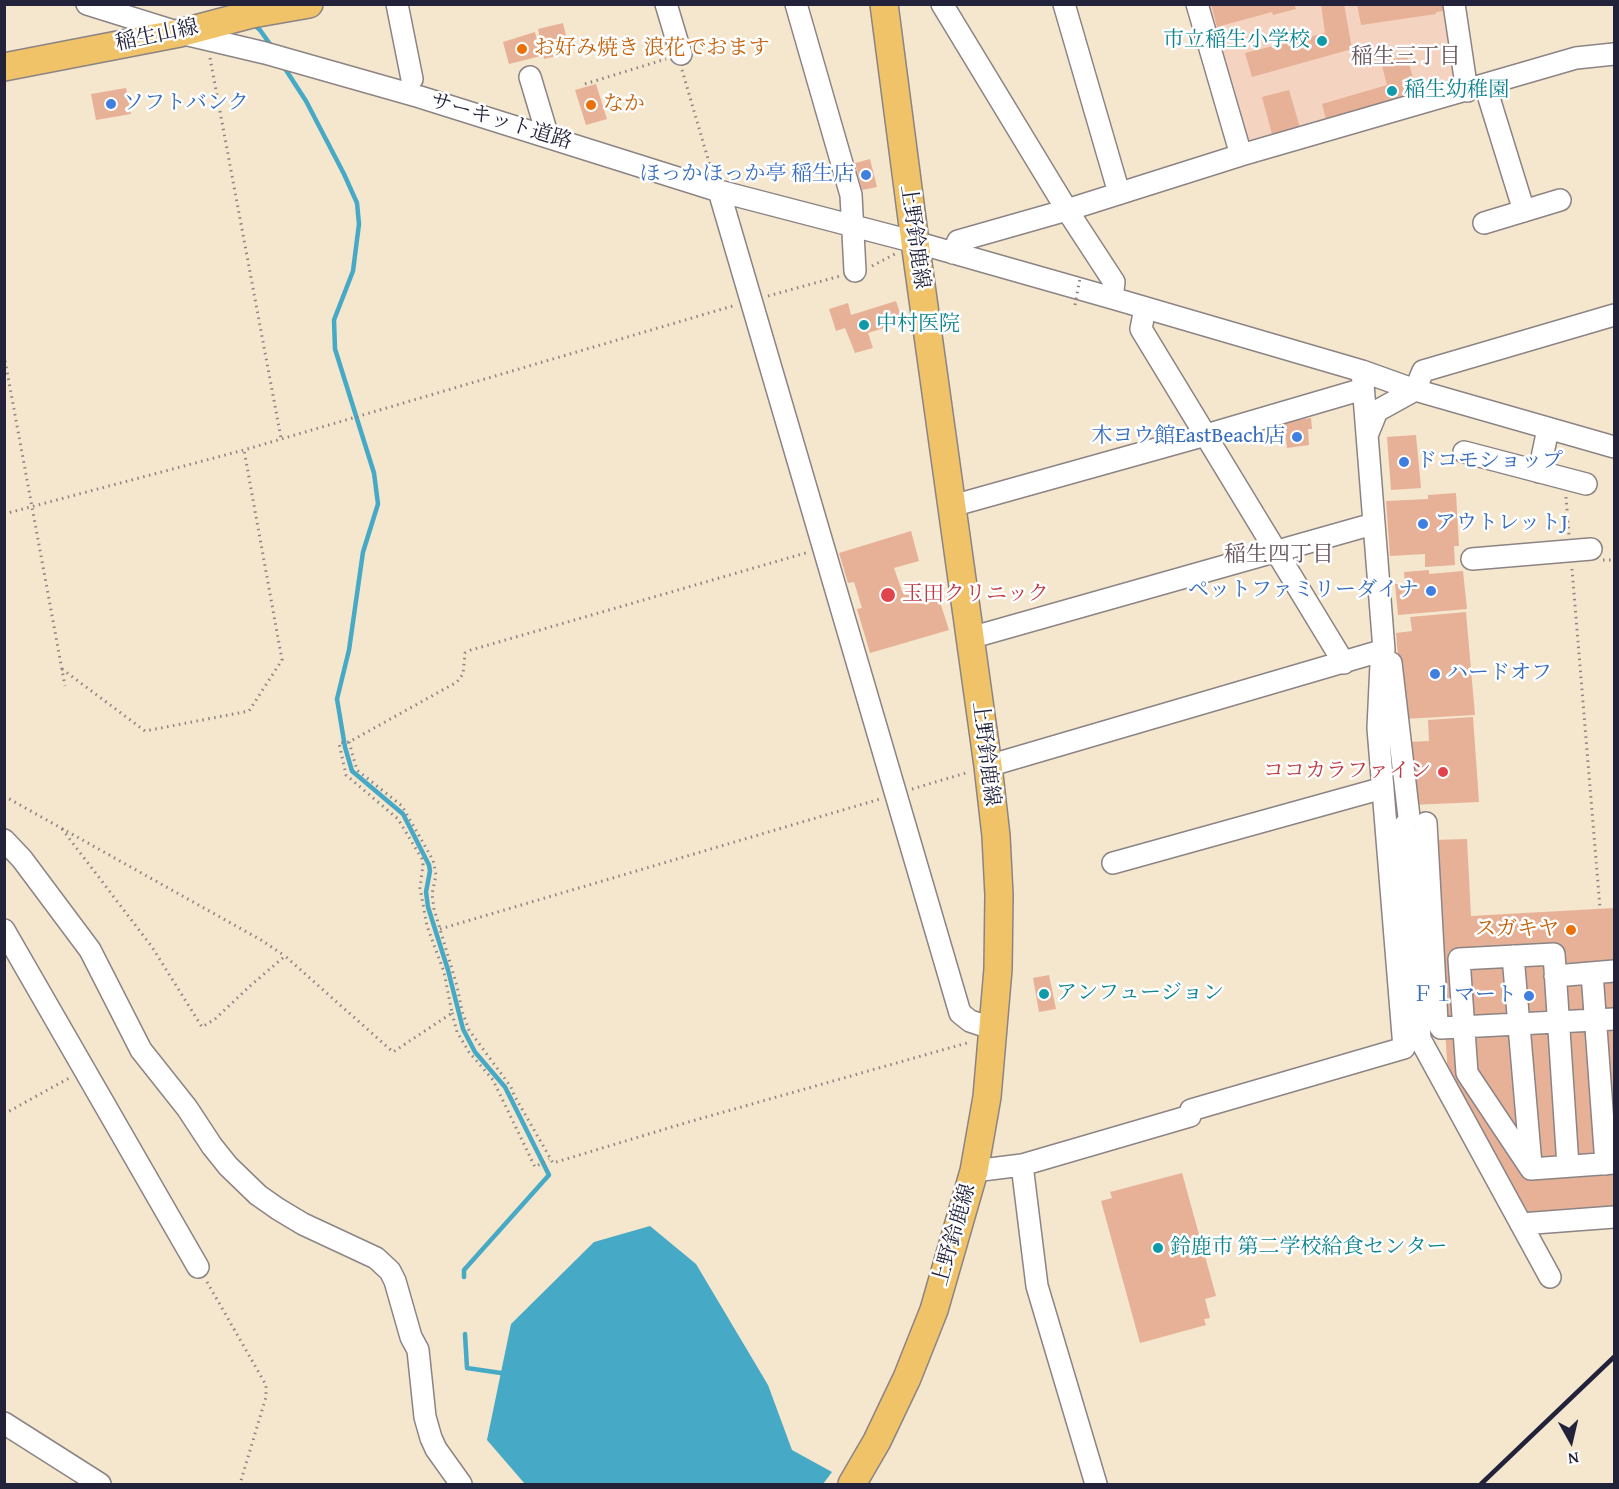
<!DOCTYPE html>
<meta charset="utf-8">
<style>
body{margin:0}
#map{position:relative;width:1619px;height:1489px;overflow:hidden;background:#f5e6ce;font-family:"Gentium Book Plus",serif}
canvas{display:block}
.frame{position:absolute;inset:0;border:6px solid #22223b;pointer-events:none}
.north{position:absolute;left:1541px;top:1411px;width:60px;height:60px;-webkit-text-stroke:4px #fff;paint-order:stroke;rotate:172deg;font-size:16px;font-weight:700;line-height:24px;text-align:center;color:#22223b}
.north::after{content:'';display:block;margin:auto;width:21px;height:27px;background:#22223b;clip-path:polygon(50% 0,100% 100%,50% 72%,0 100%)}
</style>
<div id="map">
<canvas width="1619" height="1489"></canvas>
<div class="frame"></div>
<div class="north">N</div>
</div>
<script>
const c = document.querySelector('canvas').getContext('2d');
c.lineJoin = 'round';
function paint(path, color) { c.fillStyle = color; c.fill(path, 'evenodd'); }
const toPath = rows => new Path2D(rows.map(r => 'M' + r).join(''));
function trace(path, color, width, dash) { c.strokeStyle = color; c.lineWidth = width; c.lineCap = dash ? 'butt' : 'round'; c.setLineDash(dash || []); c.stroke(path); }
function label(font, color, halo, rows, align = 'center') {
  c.font = font + ' "Gentium Book Plus","Noto Serif JP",serif'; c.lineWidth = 5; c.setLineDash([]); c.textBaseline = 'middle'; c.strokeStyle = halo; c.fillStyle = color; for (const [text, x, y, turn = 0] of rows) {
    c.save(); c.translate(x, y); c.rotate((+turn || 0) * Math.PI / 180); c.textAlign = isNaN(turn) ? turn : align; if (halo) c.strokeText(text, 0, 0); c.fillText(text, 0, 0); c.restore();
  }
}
paint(toPath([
 [1203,5,1449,5,1461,88,1243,150]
]), '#f4d3c0');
paint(toPath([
 [650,1226,696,1264,768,1385,792,1450,832,1472,823,1484,525,1484,487,1440,511,1324,594,1242]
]), '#46a9c6');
trace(toPath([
 [253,24,260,30,272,47],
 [284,67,306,101,344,174,357,203,359,224,353,271,334,320,335,349,374,473,378,504,363,552,349,650,337,699,345,747,352,771,403,814,429,865,430,871,426,892,428,907,448,970,463,1029,475,1052,505,1087,549,1175,464,1270,464,1277],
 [465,1334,467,1368,501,1373]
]), '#46a9c6', 4.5);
paint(toPath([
 [1211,4,1294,4,1296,9,1273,15,1272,12,1217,27],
 [1321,4,1344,4,1352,49,1252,77,1245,53,1325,33],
 [1357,4,1443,4,1444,11,1436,12,1436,14,1361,25],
 [563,23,570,53,544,59,538,29],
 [535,32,541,56,509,64,503,42],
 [1407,56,1418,96,1327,123,1322,104,1387,85,1381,62],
 [596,84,607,119,586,125,575,90],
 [126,88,131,114,96,120,91,94],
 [1289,90,1301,131,1273,138,1262,97],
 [870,159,877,187,862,190,855,163],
 [896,301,903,322,868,333,873,348,855,353,845,328,836,331,829,309,848,303,851,315],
 [1311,418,1312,429,1308,429,1309,445,1287,448,1284,422],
 [1416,435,1421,488,1391,490,1387,437],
 [1456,493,1459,546,1454,546,1455,565,1425,567,1425,554,1390,556,1386,501,1428,499,1428,495],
 [911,531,919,561,894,568,902,591,915,587,921,604,939,599,949,630,870,653,857,609,862,608,854,582,848,583,839,553],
 [1429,570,1429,574,1463,571,1467,609,1398,615,1395,584,1405,584,1404,572],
 [1466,612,1475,715,1403,719,1396,633,1412,631,1410,617],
 [1473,717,1479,802,1411,805,1408,742,1429,741,1428,720],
 [1467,839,1471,916,1614,908,1614,1208,1529,1214,1448,1076,1433,840],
 [1049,975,1056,1009,1039,1012,1033,978],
 [1182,1173,1216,1296,1205,1299,1210,1318,1204,1319,1206,1325,1140,1343,1101,1201,1112,1198,1110,1192]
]), '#e7b197');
const minor = toPath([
 [87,4,180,33,265,53,420,97,719,191,915,242,1112,298,1362,371,1415,390,1614,447],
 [397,4,412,79],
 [666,4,681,54],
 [796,4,851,195,855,271],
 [942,4,1067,210,1114,282,1112,298],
 [1064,4,1119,193],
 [1197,4,1241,155],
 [1454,4,1467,91],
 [530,77,548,137],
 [1485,85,1524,211],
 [719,191,960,1013,970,1021,982,1025,994,1024],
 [1484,223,1560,200],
 [953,253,958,241,1067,210,1241,155,1576,58,1614,54],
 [1145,308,1141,329,1344,663],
 [1368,433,1377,411,1415,390,1423,371,1614,315],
 [1464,452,1586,484],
 [1539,472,1548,429],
 [952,506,1206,435,1363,389],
 [1472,559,1591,549],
 [970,638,1373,524],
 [1391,663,1409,817],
 [988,766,1384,650],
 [1426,823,1437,1022,1441,1028,1614,1019],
 [1405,825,1420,1039,1550,1277],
 [4,840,22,859,90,950,141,1050,187,1108,212,1146,228,1166,258,1195,278,1209,303,1224,376,1258,390,1271,395,1281,411,1337,418,1350,425,1417,431,1438,436,1449,461,1484],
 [1113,863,1383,788],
 [4,930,198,1267],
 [1513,956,1531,1165],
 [1592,973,1606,1164],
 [1555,976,1614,971],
 [1022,1165,1190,1116,1191,1110,1404,1048,1378,728,1381,664,1384,650,1362,371],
 [1531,1169,1467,1073,1459,959,1554,954,1568,1166],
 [1531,1169,1614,1163],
 [974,1171,1022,1165,1037,1286,1096,1484],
 [1521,1224,1614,1217],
 [4,1423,100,1484]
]);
const major = toPath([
 [4,67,180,33,252,14,309,4],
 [852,1484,877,1441,907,1378,934,1310,974,1171,987,1097,998,969,999,895,996,836,988,766,915,242,884,4]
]);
trace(minor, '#8c8484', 24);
trace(major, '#8c8484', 30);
trace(toPath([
 [210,58,281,438],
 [682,70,711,169],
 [585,84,666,59],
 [872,266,895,254],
 [768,296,840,276],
 [4,355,65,686],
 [1566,497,1569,535],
 [4,514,244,450,736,305],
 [1603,560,1613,560],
 [1572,569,1600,908],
 [62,669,145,731,249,711,282,660,244,450],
 [349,742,357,770,402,806,433,860,436,875,432,894,434,909,457,986,462,1011,469,1030,511,1087,514,1095,553,1163,685,1123,967,1043,966,1039],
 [912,789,969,772],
 [4,796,261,940,285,956],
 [62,829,152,947,202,1027,215,1019,250,986,285,956,393,1052,452,1013,444,972,427,926,420,888,423,865,422,859,398,819,346,775,339,743,349,742,457,682,463,674,465,653,471,650,809,552],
 [440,929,880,799],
 [452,1013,457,1032,469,1052,493,1080,535,1167,549,1159],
 [4,1114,71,1077],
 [207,1282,266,1385,266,1397,240,1484]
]), '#8c8484', 3, [1.5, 4.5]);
trace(minor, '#fff', 21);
trace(major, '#f0c369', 27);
trace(toPath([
 [1481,1484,1614,1357]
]), '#22223b', 4.5);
trace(toPath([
 [1075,305,1080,278]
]), '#8c8484', 3, [1.5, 4.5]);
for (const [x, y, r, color] of [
 [1322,41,6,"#0f9aa8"],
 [522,49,6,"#e8710a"],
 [1392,91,6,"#0f9aa8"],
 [111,104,6,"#3f7fe0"],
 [591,105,6,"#e8710a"],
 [866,175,6,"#3f7fe0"],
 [864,325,6,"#0f9aa8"],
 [1297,437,6,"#3f7fe0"],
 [1404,462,6,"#3f7fe0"],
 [1423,524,6,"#3f7fe0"],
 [1431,591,6,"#3f7fe0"],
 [888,595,8,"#e0444e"],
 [1435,674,6,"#3f7fe0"],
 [1443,772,6,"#e0444e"],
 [1571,930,6,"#e8710a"],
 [1044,994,6,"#0f9aa8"],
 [1529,996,6,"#3f7fe0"],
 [1158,1248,6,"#0f9aa8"]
]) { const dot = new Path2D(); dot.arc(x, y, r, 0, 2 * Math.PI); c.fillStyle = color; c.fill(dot); trace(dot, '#fff', 2); }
label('21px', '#22223b', '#fff', [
 ["稲生山線",157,36,-12],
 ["サーキット道路",501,122,17],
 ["上野鈴鹿線",914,237,82],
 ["上野鈴鹿線",985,754,83],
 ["上野鈴鹿線",955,1235,-74]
]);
label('21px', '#0d838f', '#fff', [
 ["市立稲生小学校",1310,41,"right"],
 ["稲生幼稚園",1404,91],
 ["中村医院",876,325],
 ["アンフュージョン",1056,994],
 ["鈴鹿市 第二学校給食センター",1170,1248]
], 'left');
label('21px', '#c56008', '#fff', [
 ["お好み焼き 浪花でおます",534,49],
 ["なか",603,105],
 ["スガキヤ",1559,930,"right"]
], 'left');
label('21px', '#366cbe', '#fff', [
 ["ソフトバンク",123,104],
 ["ほっかほっか亭 稲生店",854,175,"right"],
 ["木ヨウ館EastBeach店",1285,437,"right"],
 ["ドコモショップ",1416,462],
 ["アウトレットJ",1435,524],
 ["ペットファミリーダイナ",1419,591,"right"],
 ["ハードオフ",1447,674],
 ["Ｆ１マート",1517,996,"right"]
], 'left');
label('21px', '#be3a42', '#fff', [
 ["玉田クリニック",902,595],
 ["ココカラファイン",1431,772,"right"]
], 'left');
label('22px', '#67545b', '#fff', [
 ["稲生三丁目",1406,57],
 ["稲生四丁目",1279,555]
]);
</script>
